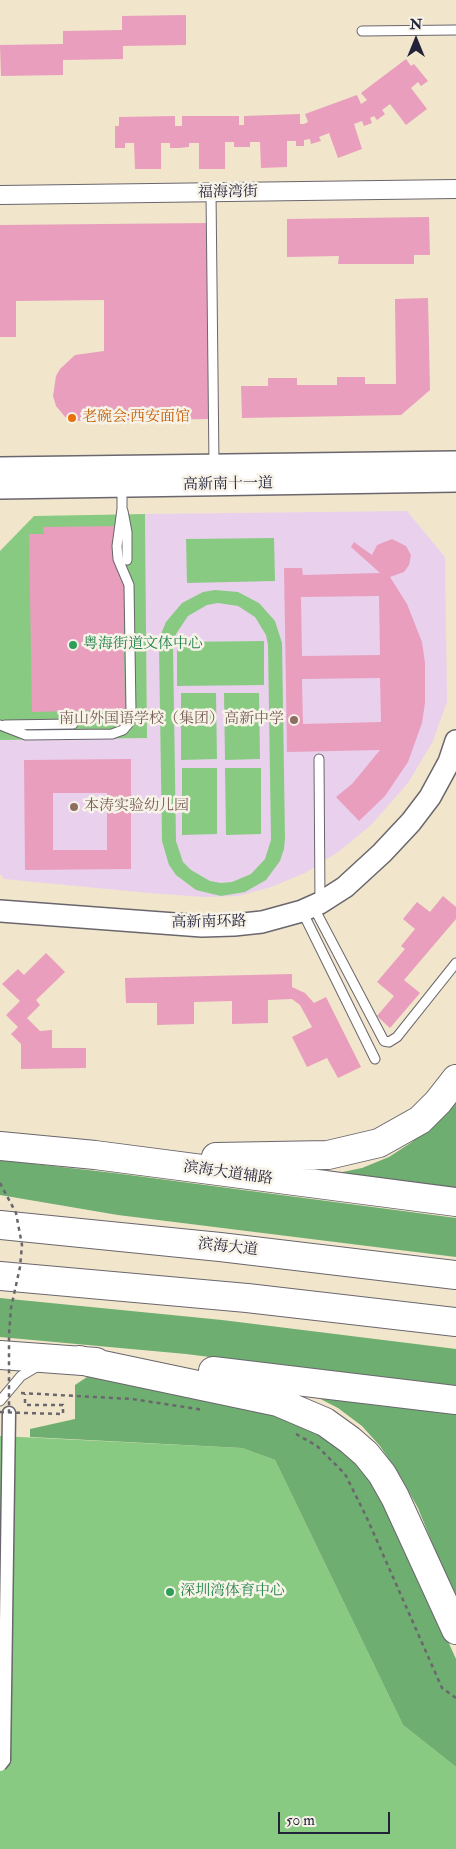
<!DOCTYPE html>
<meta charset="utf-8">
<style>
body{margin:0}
#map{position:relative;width:456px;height:1849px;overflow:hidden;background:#f1e5cb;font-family:"IM FELL Double Pica",serif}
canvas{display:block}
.north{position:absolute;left:391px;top:15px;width:50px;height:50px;-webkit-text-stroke:4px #f7f3e8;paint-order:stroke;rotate:0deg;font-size:14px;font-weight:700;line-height:20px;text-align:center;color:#22223b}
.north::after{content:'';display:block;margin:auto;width:18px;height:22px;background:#22223b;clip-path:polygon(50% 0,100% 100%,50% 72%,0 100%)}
.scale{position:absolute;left:278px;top:1812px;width:112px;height:22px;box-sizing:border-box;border:2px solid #22223b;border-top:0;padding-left:6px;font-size:15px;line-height:18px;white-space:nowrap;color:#22223b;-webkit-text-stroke:4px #f7f3e8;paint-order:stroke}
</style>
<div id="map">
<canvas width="456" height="1849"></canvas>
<div class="north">N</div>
<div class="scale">50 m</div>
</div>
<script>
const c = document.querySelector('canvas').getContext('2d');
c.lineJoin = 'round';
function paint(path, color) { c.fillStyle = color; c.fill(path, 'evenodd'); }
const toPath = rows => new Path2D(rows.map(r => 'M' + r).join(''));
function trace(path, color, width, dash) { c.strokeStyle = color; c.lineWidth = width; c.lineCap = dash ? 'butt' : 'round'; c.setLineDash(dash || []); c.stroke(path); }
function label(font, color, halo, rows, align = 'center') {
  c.font = font + ' "IM FELL Double Pica","Noto Serif SC",serif'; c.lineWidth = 5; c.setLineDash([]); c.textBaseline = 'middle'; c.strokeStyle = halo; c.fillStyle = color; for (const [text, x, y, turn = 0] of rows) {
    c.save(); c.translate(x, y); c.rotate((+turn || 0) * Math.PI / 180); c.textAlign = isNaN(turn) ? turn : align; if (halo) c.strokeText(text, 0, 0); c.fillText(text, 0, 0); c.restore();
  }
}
paint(toPath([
 [407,511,445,557,447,702,433,741,408,783,370,826,338,852,305,873,271,887,238,896,204,897,148,893,4,879,0,874,0,740,147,738,145,514]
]), '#e9d1ed');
paint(toPath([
 [145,514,147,738,0,740,0,551,34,516],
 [274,538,275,581,187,583,186,539],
 [215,590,238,592,259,603,275,621,282,643,285,838,284,849,280,861,266,880,245,892,221,896,196,890,176,875,169,865,162,841,159,646,161,634,166,622,182,603,203,592],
 [218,603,238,606,255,617,266,635,268,645,271,840,265,859,251,874,232,882,221,883,210,881,191,870,183,862,176,841,173,645,176,634,188,616,207,605],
 [264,641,264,685,177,686,177,642],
 [181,693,216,693,217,759,181,760],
 [224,693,259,693,260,759,225,760],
 [182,768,217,768,217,834,182,835],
 [225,768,261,768,261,834,226,835],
 [0,1436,242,1448,275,1460,403,1725,456,1767,456,1849,0,1849]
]), '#89ca82');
paint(toPath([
 [456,1098,456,1193,323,1176,362,1168,389,1157,412,1142],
 [0,1160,114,1173,456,1218,456,1257,118,1215,0,1195],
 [0,1298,222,1320,456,1349,456,1388,186,1354,0,1337],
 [87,1377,137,1381,255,1405,321,1427,363,1467,395,1524,456,1659,456,1767,403,1725,275,1460,242,1448,30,1437,30,1429,75,1419,75,1385],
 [303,1390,456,1410,456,1602,418,1508,400,1476,380,1446,362,1426,338,1408]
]), '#6eae70');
paint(toPath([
 [186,15,186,45,123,46,123,59,63,60,63,75,1,76,0,45,63,44,63,31,122,30,122,16],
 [406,59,411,66,414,64,428,81,421,86,418,82,411,88,427,109,406,125,390,104,382,110,385,114,377,120,374,116,370,118,372,123,364,126,362,121,354,124,362,149,338,158,329,133,319,137,321,141,311,144,310,139,304,140,304,146,296,146,296,141,287,141,287,167,261,168,260,142,250,142,250,147,234,147,234,142,225,142,225,169,199,169,199,143,189,143,189,147,179,148,170,148,170,143,161,143,161,169,135,169,134,143,125,143,125,148,115,148,115,126,119,126,119,117,175,116,175,126,182,126,182,116,239,116,239,125,244,125,244,116,300,114,300,124,304,124,308,122,305,114,357,95,361,104,367,100,361,93],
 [429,217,430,255,414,255,414,264,338,264,339,256,287,257,287,219],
 [208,223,210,419,80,421,66,418,56,406,53,396,56,376,60,369,75,355,104,351,104,300,16,301,16,337,0,337,0,225],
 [428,298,430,390,401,415,242,418,241,386,268,386,268,378,297,378,297,385,337,385,337,377,365,377,365,384,396,384,395,299],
 [122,526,125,710,32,712,29,534,44,534,43,527],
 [392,539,406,546,411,555,409,565,404,572,390,577,407,604,422,642,425,663,425,703,422,723,408,762,385,796,359,821,336,797,352,784,380,750,287,752,284,568,302,568,303,575,380,573,351,547,354,542,372,555,377,545],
 [379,596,380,655,302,656,301,597],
 [380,678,381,722,303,724,302,679],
 [131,759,131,869,25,870,24,760],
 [53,793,107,793,107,850,53,850],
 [443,896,456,907,456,919,404,980,420,993,390,1028,377,1016,394,996,377,982,405,949,401,946,415,929,403,919,417,902,430,912],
 [46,953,65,972,36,1000,40,1005,27,1018,40,1031,52,1030,52,1048,86,1048,86,1068,21,1069,21,1044,11,1034,18,1027,6,1015,20,1001,2,984,18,969,24,975],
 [292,974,292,987,305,993,314,1003,326,997,361,1067,338,1078,327,1058,307,1067,292,1037,312,1027,300,1005,292,999,268,1000,268,1023,232,1024,232,1001,194,1002,194,1024,157,1025,157,1003,126,1003,125,978]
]), '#e99ebd');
const service = toPath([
 [362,31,456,30],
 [211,193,214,465],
 [123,511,127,532,127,560],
 [0,725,26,735,112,734,123,730,129,723,131,711,129,585,118,559,117,546,122,509,122,487],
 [5,725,73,724],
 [319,759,320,903],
 [313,906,384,1041,389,1042,397,1037,456,963],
 [302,911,375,1059],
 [0,1401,21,1376,38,1366]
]);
const pedestrian = toPath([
 [4,1760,9,1413]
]);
const minor = toPath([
 [0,195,456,189]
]);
const tertiary = toPath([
 [0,468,456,462],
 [0,488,456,481],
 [0,911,202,926,234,925,262,922,302,911,320,903,345,887,382,853,411,822,430,797,449,762,456,741]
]);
const primary = toPath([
 [0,1146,95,1155,456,1202],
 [216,1157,328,1155,379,1143,420,1120,438,1102,456,1079],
 [0,1355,96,1362],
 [79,1360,278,1402,325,1422,350,1440,366,1454,382,1474,395,1497,456,1630],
 [213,1371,456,1400]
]);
const trunk = toPath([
 [0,1225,220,1247,456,1275],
 [0,1276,247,1298,456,1322]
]);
trace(service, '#6a666d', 11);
trace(pedestrian, '#6a666d', 15);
trace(minor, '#6a666d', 20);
trace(tertiary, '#6a666d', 24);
trace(primary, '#6a666d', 30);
trace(trunk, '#6a666d', 30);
trace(toPath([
 [21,1393,132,1399,204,1410],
 [24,1413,63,1414,63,1405,25,1405,25,1394],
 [296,1434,317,1446,345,1474,366,1516,442,1688,456,1698]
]), '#6a666d', 2.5, [4, 4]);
trace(service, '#fff', 9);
trace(pedestrian, '#fff', 12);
trace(minor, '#fff', 18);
trace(tertiary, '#fff', 21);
trace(primary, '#fff', 28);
trace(trunk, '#fff', 28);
const pedestrianBridge = toPath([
 [0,1765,4,1760]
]);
trace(pedestrianBridge, '#6a666d', 15, []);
trace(toPath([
 [0,1183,16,1213,22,1245,20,1267,11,1308,9,1334,9,1413],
 [0,1412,24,1413]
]), '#6a666d', 2.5, [4, 4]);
trace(pedestrianBridge, '#fff', 12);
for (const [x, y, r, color] of [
 [72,418,5,"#e8710a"],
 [73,645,5,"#2e9e5b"],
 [294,720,5,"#8d6e63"],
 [74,807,5,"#8d6e63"],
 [170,1592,5,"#2e9e5b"]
]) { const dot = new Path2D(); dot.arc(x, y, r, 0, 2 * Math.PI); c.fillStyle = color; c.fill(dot); trace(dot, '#f7f3e8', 2); }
label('15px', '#22223b', '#f7f3e8', [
 ["福海湾街",228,193,-1],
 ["高新南十一道",228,485,-1],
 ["高新南环路",209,923,-1],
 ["滨海大道辅路",228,1174,8],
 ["滨海大道",228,1248,6]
]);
label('15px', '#c56008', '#f7f3e8', [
 ["老碗会·西安面馆",82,418]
], 'left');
label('15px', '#27864d', '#f7f3e8', [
 ["粤海街道文体中心",83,645],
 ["深圳湾体育中心",180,1592]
], 'left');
label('15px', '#785e54', '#f7f3e8', [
 ["南山外国语学校（集团）高新中学",284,720],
 ["本涛实验幼儿园",84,807,"left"]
], 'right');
</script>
